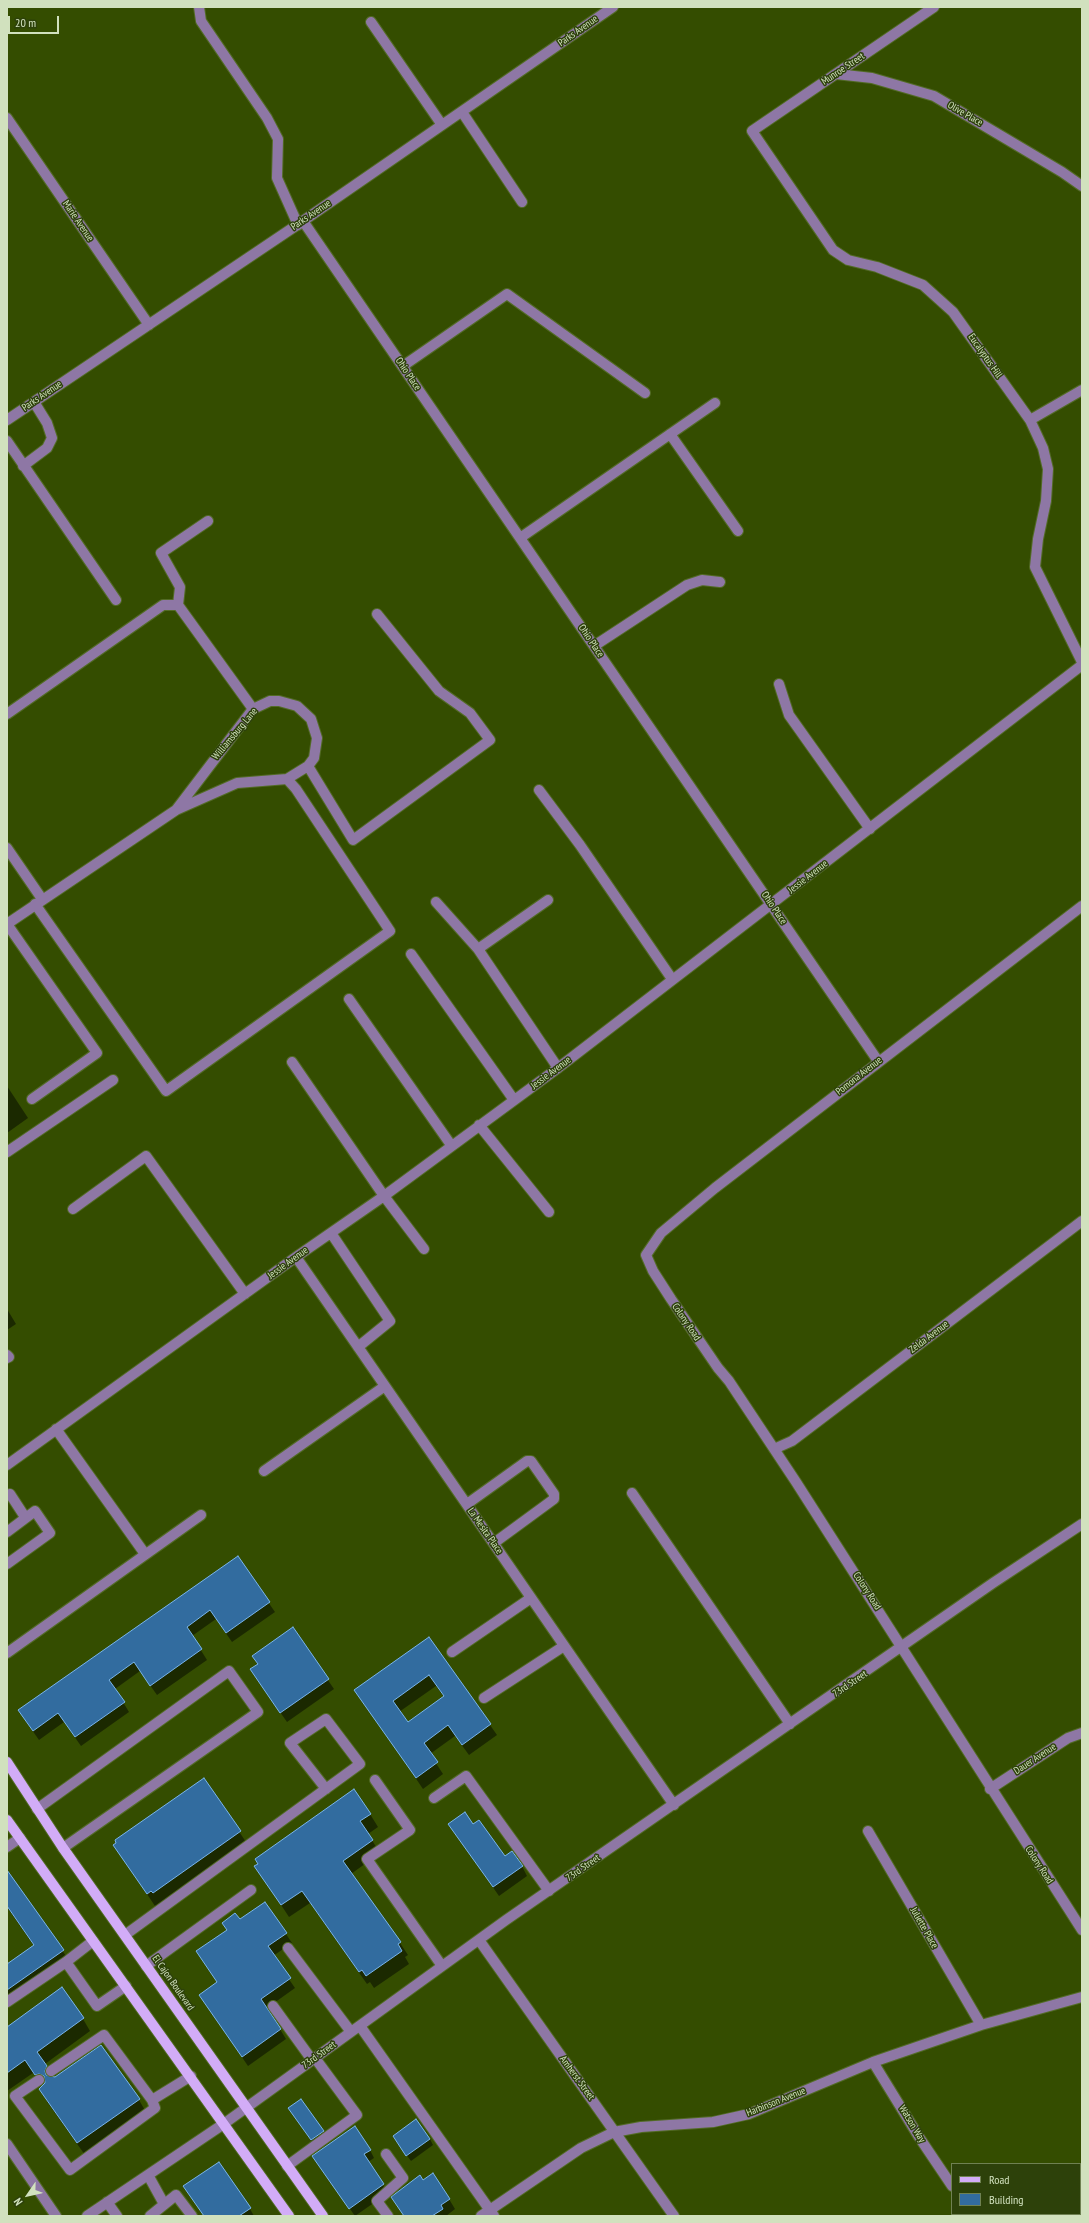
<!DOCTYPE html>
<style>
body{margin:0}
#map{position:relative;width:1089px;height:2223px;overflow:hidden;background:#344d00;font-family:"PT Sans Narrow",sans-serif}
canvas{display:block}
.frame{position:absolute;inset:0;border:8px solid #d1e1be;pointer-events:none}
.legend{position:absolute;left:951px;top:2163px;width:130px;height:52px;box-sizing:border-box;background:#2d410a;border:1px solid #6f8152;margin:0;padding:5px 7px;list-style:none;font-size:12px;color:#d1e1be}
.legend li{display:flex;align-items:center;gap:8px;height:20px}
.legend b{width:20px;border:1px solid #6f8152}
.north{position:absolute;left:8px;top:2175px;width:40px;height:40px;-webkit-text-stroke:3px #2d410a;paint-order:stroke;rotate:236deg;font-size:11px;font-weight:700;line-height:16px;text-align:center;color:#d1e1be}
.north::after{content:'';display:block;margin:auto;width:14px;height:18px;background:#d1e1be;clip-path:polygon(50% 0,100% 100%,50% 72%,0 100%)}
.scale{position:absolute;left:8px;top:16px;width:51px;height:18px;box-sizing:border-box;border:2px solid #d1e1be;border-top:0;padding-left:5px;font-size:12px;line-height:14px;white-space:nowrap;color:#d1e1be;-webkit-text-stroke:3px #2d410a;paint-order:stroke}
</style>
<div id="map">
<canvas width="1089" height="2223"></canvas>
<div class="frame"></div>
<ul class="legend">
<li><b style="height:5px;background:#d2acf7"></b>Road</li>
<li><b style="height:11px;background:#326c9f"></b>Building</li>
</ul>
<div class="north">N</div>
<div class="scale">20 m</div>
</div>
<script>
const c = document.querySelector('canvas').getContext('2d');
c.lineJoin = 'round';
function paint(path, color) { c.fillStyle = color; c.fill(path, 'evenodd'); }
const toPath = rows => new Path2D(rows.map(r => 'M' + r).join(''));
function trace(path, color, width, dash) { c.strokeStyle = color; c.lineWidth = width; c.lineCap = dash ? 'butt' : 'round'; c.setLineDash(dash || []); c.stroke(path); }
function label(font, color, halo, rows, align = 'center') {
  c.font = font + ' "PT Sans Narrow",sans-serif'; c.lineWidth = 3; c.setLineDash([]); c.textBaseline = 'middle'; c.strokeStyle = halo; c.fillStyle = color; for (const [text, x, y, turn = 0] of rows) {
    c.save(); c.translate(x, y); c.rotate((+turn || 0) * Math.PI / 180); c.textAlign = isNaN(turn) ? turn : align; if (halo) c.strokeText(text, 0, 0); c.fillText(text, 0, 0); c.restore();
  }
}
paint(toPath([
 [7,1086,28,1118,7,1133],
 [7,1309,16,1324,7,1330],
 [237,1557,275,1612,232,1642,216,1619,192,1636,207,1660,157,1695,140,1671,115,1689,129,1712,81,1746,64,1722,39,1740,25,1720],
 [293,1629,334,1689,287,1722,257,1679,258,1665,253,1656],
 [429,1638,497,1735,469,1755,455,1736,430,1754,443,1774,423,1789,356,1690],
 [436,1686,444,1697,407,1723,399,1712],
 [204,1779,248,1845,161,1906,159,1904,155,1906,114,1845],
 [370,1814,378,1827,368,1834,380,1853,351,1874,400,1943,408,1955,405,1957,409,1964,374,1988,370,1982,367,1984,310,1903,289,1917,256,1867],
 [449,1824,473,1825,504,1857,522,1866,527,1876,499,1896],
 [11,1878,71,1963,7,2008,7,1965,34,1946,7,1907,7,1881],
 [240,1920,286,1934,292,1943,273,1956,295,1988,267,2008,286,2039,248,2066,200,1996,218,1983,197,1951,227,1930,223,1923],
 [83,2019,90,2031,45,2064,53,2078,139,2100,146,2112,85,2155,48,2103,41,2090,43,2087,33,2073,7,2091,7,2028],
 [293,2114,323,2131,327,2138,315,2146],
 [430,2139,433,2145,411,2161,397,2142],
 [370,2150,374,2158,368,2162,388,2193,355,2216,318,2164],
 [423,2181,449,2199,455,2209,446,2216,405,2216],
 [250,2209,254,2216,204,2216]
]), '#0007');
const building = toPath([
 [238,1556,270,1602,226,1633,210,1610,187,1627,202,1649,150,1686,134,1662,109,1680,125,1702,75,1737,58,1713,33,1731,18,1710,238,1556],
 [293,1627,329,1679,280,1713,250,1669,258,1664,252,1656,293,1627],
 [429,1637,491,1724,462,1745,448,1725,424,1743,438,1762,416,1778,354,1690,429,1637],
 [429,1675,444,1696,408,1722,393,1701,429,1675],
 [204,1778,241,1831,153,1893,151,1891,147,1894,113,1845,116,1843,115,1840,204,1778],
 [354,1789,371,1814,360,1821,373,1840,343,1861,401,1942,398,1944,402,1951,366,1976,362,1970,359,1972,302,1891,281,1905,254,1866,258,1864,255,1859,354,1789],
 [465,1812,473,1824,479,1820,505,1856,512,1851,523,1866,493,1887,448,1824,465,1812],
 [7,1870,64,1950,7,1990,7,1964,34,1945,7,1906,7,1870],
 [265,1902,287,1933,268,1946,291,1978,261,1999,281,2029,242,2057,199,1995,217,1982,196,1951,227,1930,222,1923,235,1913,240,1919,265,1902],
 [62,1987,84,2018,37,2052,47,2066,45,2071,46,2075,55,2077,101,2045,140,2099,77,2143,39,2089,45,2083,44,2076,39,2074,35,2075,25,2060,7,2073,7,2027,62,1987],
 [301,2099,324,2131,311,2140,288,2108,301,2099],
 [416,2119,430,2139,406,2156,393,2136,416,2119],
 [355,2126,371,2150,364,2154,384,2184,349,2209,312,2156,355,2126],
 [219,2162,251,2208,239,2216,204,2216,183,2186,219,2162],
 [433,2173,450,2199,441,2205,443,2209,432,2216,404,2216,391,2197,420,2175,423,2180,433,2173]
]);
paint(building, '#326c9f');
trace(building, '#79b5ec', 1);
const minor = toPath([
 [199,7,201,21,267,118,278,139,277,178,298,225],
 [934,7,752,131,833,250,848,260,877,267,923,285,953,312,1030,420,1043,448,1048,469,1046,501,1038,539,1035,567,1082,662],
 [371,22,442,125],
 [836,74,872,78,934,96,1062,172,1082,186],
 [462,112,522,202],
 [7,118,149,325],
 [303,221,878,1061],
 [403,366,507,294,645,393],
 [7,420,303,221,613,7],
 [1030,420,1082,390],
 [670,434,738,531],
 [7,441,116,600],
 [23,466,47,448,52,438,47,423,34,402],
 [520,538,715,403],
 [178,605,180,587,161,553,208,521],
 [594,646,687,585,702,580,720,582],
 [779,684,789,715,870,829],
 [270,701,279,701,297,706,311,719,317,738,314,758,308,766,287,779,237,783,176,810,253,709,270,701],
 [7,714,163,605,178,605,253,709],
 [308,766,353,840,490,740,470,713,439,691,377,614],
 [539,790,580,845,672,979],
 [7,848,42,899],
 [548,900,478,949,558,1068],
 [436,902,478,949],
 [35,904,166,1091,390,931,296,789,287,779],
 [1082,906,715,1188,661,1233,646,1255,653,1271,671,1299,718,1368,729,1381,796,1482,1082,1930],
 [411,954,514,1100],
 [349,999,451,1145],
 [292,1062,384,1196,424,1249],
 [32,1099,97,1053,7,924,176,810],
 [479,1125,549,1212],
 [7,1152,113,1080],
 [73,1209,146,1156,245,1294],
 [331,1233,390,1321,358,1347],
 [296,1257,674,1805],
 [7,1355,9,1357,7,1358],
 [56,1429,145,1554],
 [774,1449,792,1441,1082,1221],
 [7,1465,296,1257,384,1196,558,1068,1082,665],
 [264,1471,385,1386],
 [632,1493,790,1724],
 [10,1494,25,1517],
 [467,1504,527,1461,531,1461,554,1494,554,1499,494,1543],
 [7,1532,35,1511,50,1533,7,1564],
 [452,1652,531,1598],
 [7,1653,201,1515],
 [484,1698,564,1646],
 [375,1780,410,1830,367,1859,442,1966],
 [990,1789,1068,1738,1082,1733],
 [434,1798,466,1776,549,1891],
 [37,1809,229,1671,258,1712,63,1848],
 [868,1831,981,2025],
 [7,1847,20,1838],
 [125,1935,360,1764,326,1719,290,1743,326,1789],
 [479,1940,674,2216],
 [288,1948,351,2032],
 [66,1962,93,1941],
 [146,1966,251,1890],
 [7,2002,66,1962,97,2006,126,1986],
 [273,2006,312,2060],
 [360,2026,494,2216],
 [873,2062,919,2137,952,2186],
 [51,2071,104,2035,152,2100,191,2076],
 [39,2080,15,2096,70,2170,155,2108,152,2100],
 [7,2144,56,2216],
 [386,2154,403,2178,377,2201,388,2216],
 [287,2166,357,2115,315,2058],
 [148,2175,164,2204],
 [107,2202,117,2216],
 [972,2214,973,2216],
 [87,2216,225,2123,506,1920,993,1583,1082,1524],
 [150,2216,176,2195,192,2216],
 [481,2216,581,2148,614,2132,641,2127,713,2122,749,2114,873,2062,981,2025,1082,1997]
]);
const major = toPath([
 [7,1762,63,1848,323,2216],
 [7,1820,289,2216]
]);
trace(minor, '#536b26', 12);
trace(major, '#536b26', 12);
trace(minor, '#8e77a5', 10);
trace(major, '#d2acf7', 10);
label('10px', '#d1e1be', '#2d410a', [
 ["Parks Avenue",578,31,-35],
 ["Munroe Street",843,69,-34],
 ["Olive Place",965,114,30],
 ["Parks Avenue",311,215,-34],
 ["Marie Avenue",78,221,56],
 ["Eucalyptus Hill",985,356,55],
 ["Ohio Place",408,374,56],
 ["Parks Avenue",42,396,-34],
 ["Ohio Place",591,641,56],
 ["Williamsburg Lane",235,734,-50],
 ["Jessie Avenue",808,877,-38],
 ["Ohio Place",774,908,56],
 ["Jessie Avenue",551,1073,-37],
 ["Pomona Avenue",859,1076,-38],
 ["Jessie Avenue",288,1263,-36],
 ["Colony Road",686,1322,56],
 ["Zelda Avenue",929,1337,-37],
 ["La Mesita Place",485,1531,55],
 ["Colony Road",867,1591,57],
 ["73rd Street",850,1684,-34],
 ["Dauer Avenue",1035,1759,-33],
 ["Colony Road",1039,1865,57],
 ["73rd Street",583,1868,-35],
 ["Juliette Place",924,1928,60],
 ["El Cajon Boulevard",173,1983,55],
 ["73rd Street",319,2055,-36],
 ["Amherst Street",577,2078,54],
 ["Harbinson Avenue",776,2102,-22],
 ["Watson Way",912,2124,59]
]);
</script>
